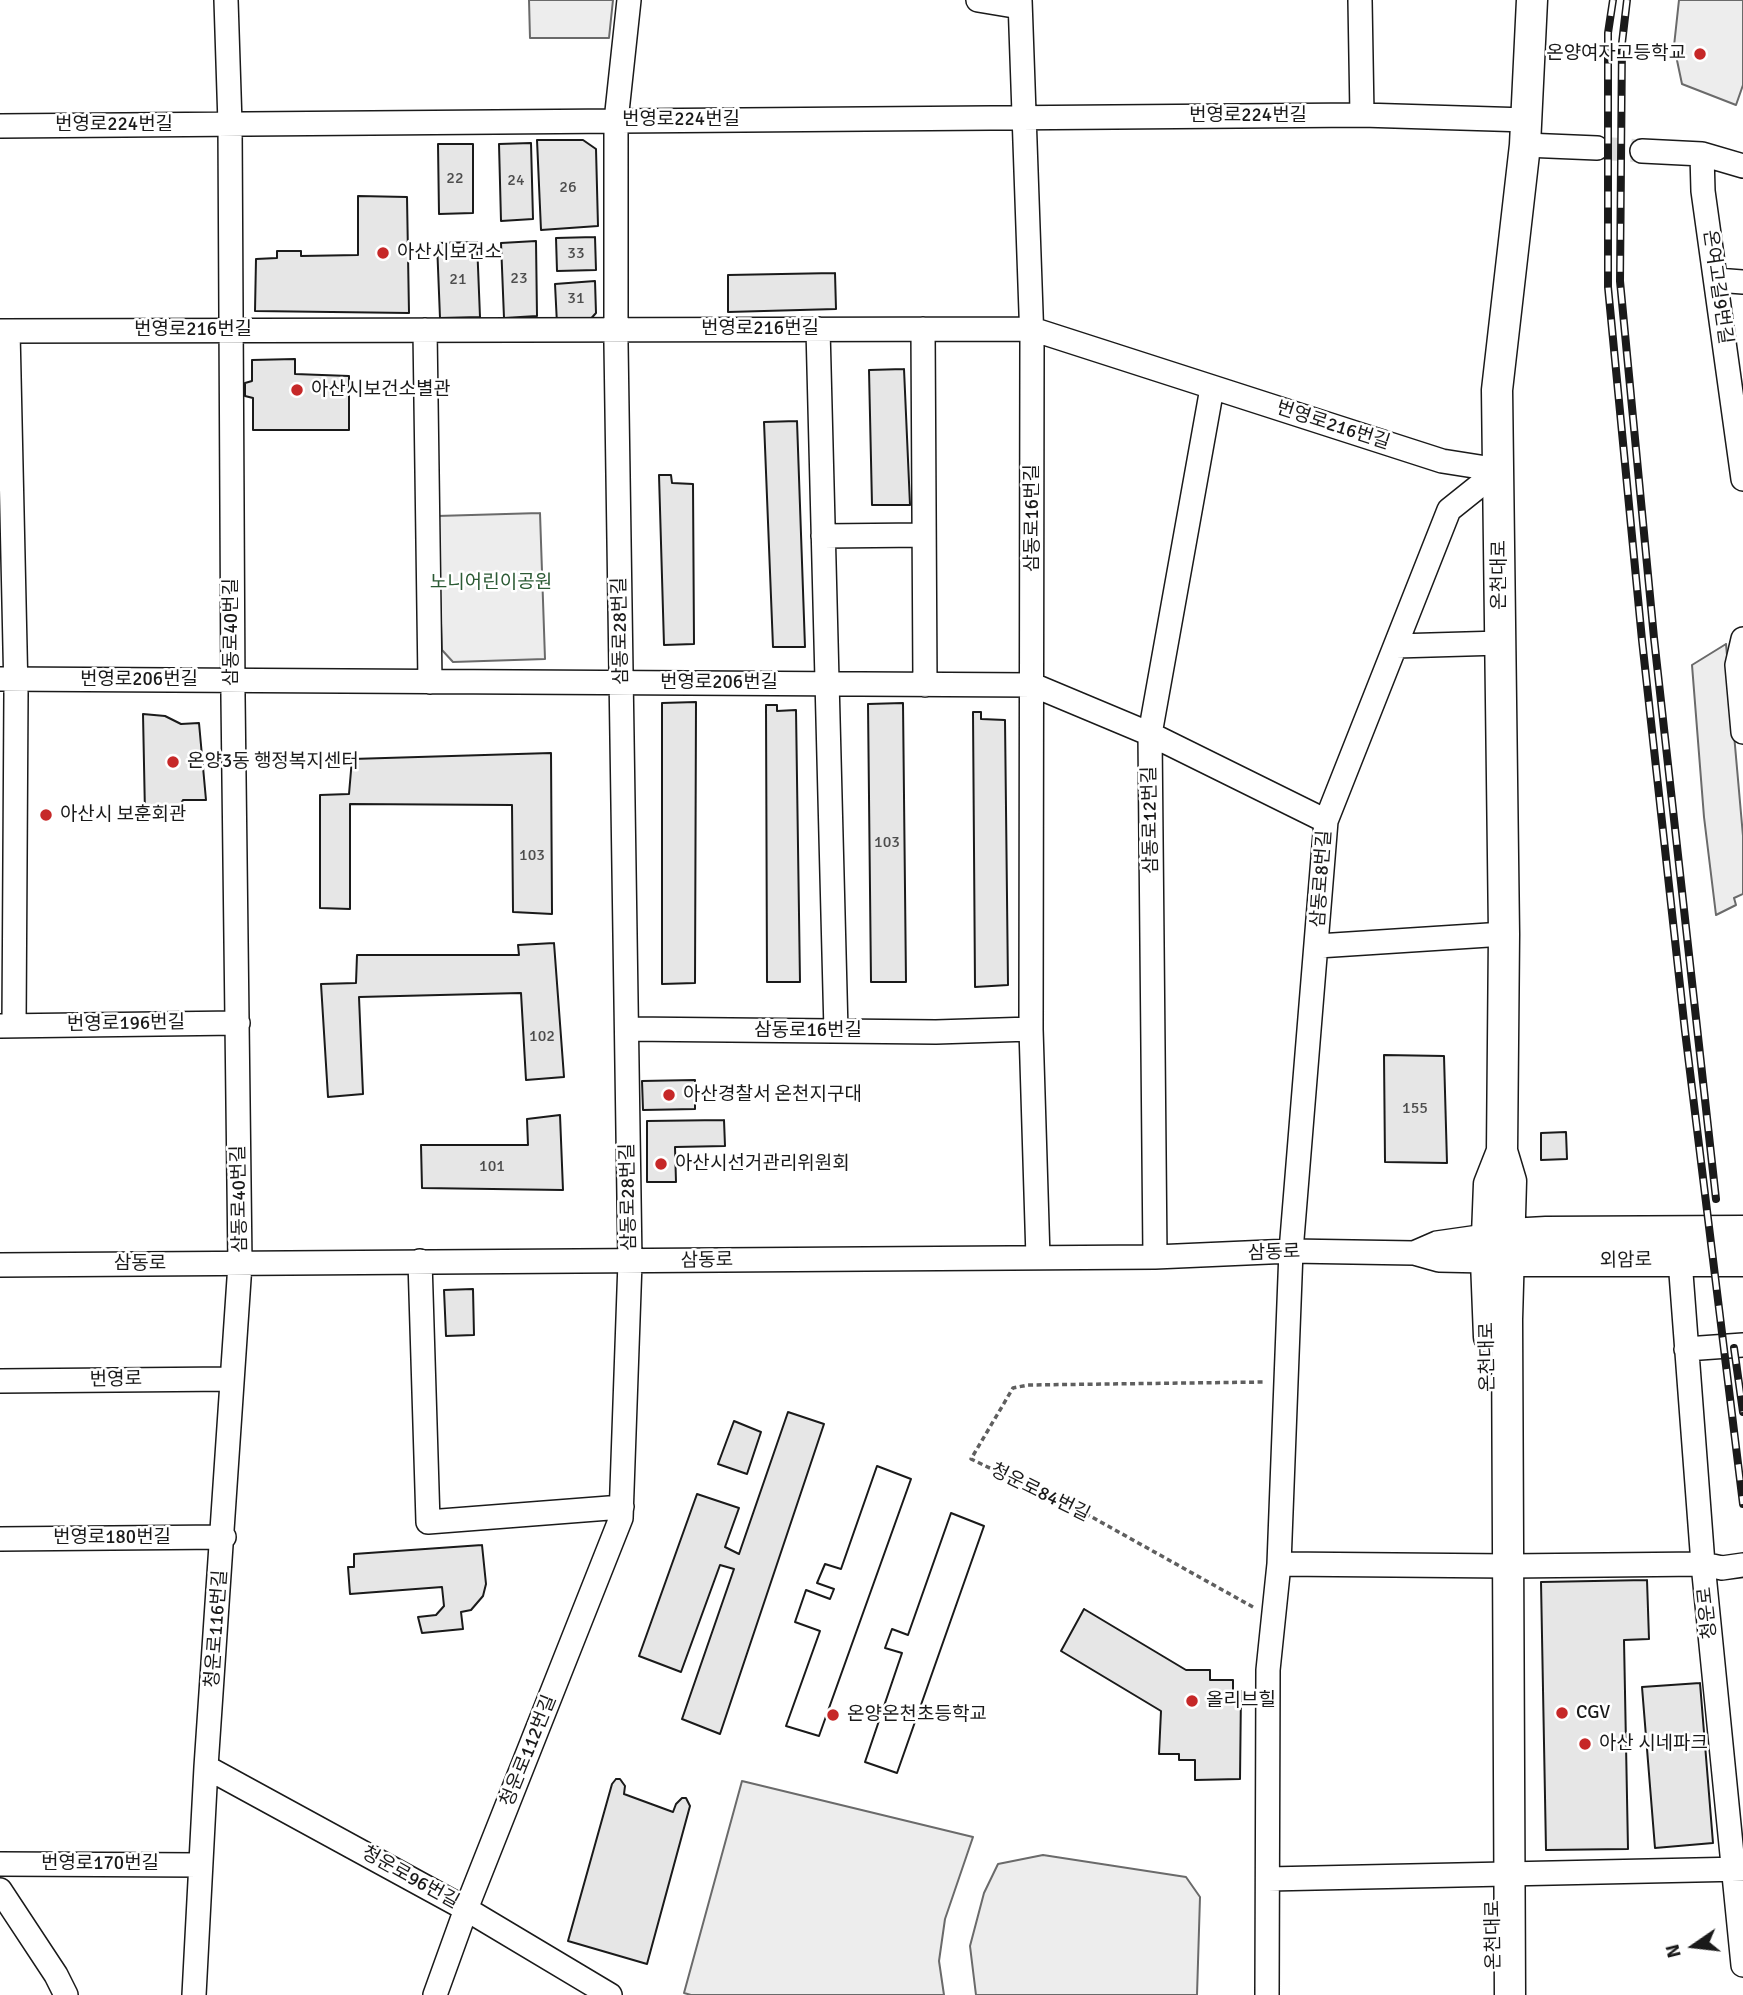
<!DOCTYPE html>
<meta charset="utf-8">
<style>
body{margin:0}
#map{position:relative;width:1743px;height:1995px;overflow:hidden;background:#fff;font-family:Signika,sans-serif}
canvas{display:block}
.north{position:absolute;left:1659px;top:1911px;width:70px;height:70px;-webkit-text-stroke:5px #fff;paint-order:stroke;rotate:256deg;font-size:19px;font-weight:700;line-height:28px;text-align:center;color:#1a1a1a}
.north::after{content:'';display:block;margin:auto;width:24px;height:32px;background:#1a1a1a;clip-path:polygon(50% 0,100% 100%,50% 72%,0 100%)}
</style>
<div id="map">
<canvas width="1743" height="1995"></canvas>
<div class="north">N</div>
</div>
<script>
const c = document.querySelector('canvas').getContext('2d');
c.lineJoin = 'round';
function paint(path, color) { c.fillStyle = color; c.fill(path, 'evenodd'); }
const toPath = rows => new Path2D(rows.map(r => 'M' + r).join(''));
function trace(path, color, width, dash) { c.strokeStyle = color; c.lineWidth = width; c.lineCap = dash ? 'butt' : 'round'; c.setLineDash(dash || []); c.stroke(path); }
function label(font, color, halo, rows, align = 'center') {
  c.font = font + ' Signika,"Noto Sans KR",sans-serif'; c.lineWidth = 5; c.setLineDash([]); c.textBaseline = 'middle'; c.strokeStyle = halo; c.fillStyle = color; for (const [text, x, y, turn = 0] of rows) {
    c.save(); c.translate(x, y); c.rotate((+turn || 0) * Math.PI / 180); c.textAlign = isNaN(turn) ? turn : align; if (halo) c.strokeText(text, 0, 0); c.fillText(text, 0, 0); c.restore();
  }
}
const built = toPath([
 [529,0,613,0,609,38,530,38,529,0],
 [1679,0,1743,0,1743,85,1736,105,1682,84,1674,46,1679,0],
 [540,513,545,659,453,662,442,650,437,516,540,513],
 [1726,644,1743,836,1743,894,1734,898,1736,905,1716,915,1704,817,1692,665,1726,644],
 [742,1781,973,1837,945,1919,939,1961,944,1995,691,1995,684,1993,742,1781],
 [1043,1855,1186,1877,1200,1897,1197,1995,976,1995,970,1946,984,1893,998,1864,1043,1855]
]);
paint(built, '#ededed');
trace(built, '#6a6a6a', 2);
const building = toPath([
 [537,140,583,140,596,149,598,226,541,230,537,140],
 [531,143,533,219,501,221,499,144,531,143],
 [438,144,473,144,473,213,439,214,438,144],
 [358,196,407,197,409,313,255,311,256,259,277,258,277,251,301,251,301,256,358,255,358,196],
 [595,237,596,270,557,271,556,238,595,237],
 [536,241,537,316,504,318,501,243,536,241],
 [477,242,480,317,440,318,437,243,477,242],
 [835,273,836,309,728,312,728,275,835,273],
 [595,281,596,313,587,323,557,324,555,284,595,281],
 [295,359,295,374,349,376,349,430,253,430,253,398,245,396,245,383,252,381,252,360,295,359],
 [904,369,910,505,872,505,869,370,904,369],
 [797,421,805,647,773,647,764,422,797,421],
 [659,475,671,475,672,483,693,484,694,644,664,645,659,475],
 [696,702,695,983,662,984,662,703,696,702],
 [903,703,906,982,871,982,868,704,903,703],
 [766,705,777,705,777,711,796,710,800,982,767,982,766,705],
 [973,712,981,712,981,719,1005,720,1008,985,975,987,973,712],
 [143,714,165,716,181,724,199,723,206,800,183,800,176,813,145,814,143,714],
 [551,753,552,914,513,912,512,805,350,804,350,909,320,908,320,795,349,794,352,759,551,753],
 [554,943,564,1077,526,1080,521,993,359,997,363,1094,328,1097,321,984,356,983,357,955,519,955,518,945,554,943],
 [1384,1055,1444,1056,1447,1163,1385,1162,1384,1055],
 [695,1080,695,1109,643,1110,642,1081,695,1080],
 [560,1115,563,1190,422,1188,421,1145,528,1145,527,1119,560,1115],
 [724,1120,725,1146,675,1147,676,1182,647,1182,647,1121,724,1120],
 [1566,1132,1567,1159,1541,1160,1541,1133,1566,1132],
 [473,1289,474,1335,446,1336,444,1290,473,1289],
 [788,1412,824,1424,720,1734,682,1719,734,1569,720,1565,681,1672,639,1656,697,1494,739,1508,725,1547,739,1554,788,1412],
 [734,1421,761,1432,747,1474,718,1464,734,1421],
 [877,1466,911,1479,819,1736,786,1726,820,1631,795,1622,806,1590,830,1599,834,1589,817,1583,825,1564,841,1569,877,1466],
 [877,1466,911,1479,819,1736,786,1726,820,1631,795,1622,806,1590,830,1599,834,1589,817,1583,825,1564,841,1569,877,1466],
 [951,1513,984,1526,897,1773,865,1762,902,1653,885,1648,892,1629,908,1635,951,1513],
 [951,1513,984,1526,897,1773,865,1762,902,1653,885,1648,892,1629,908,1635,951,1513],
 [482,1545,486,1584,483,1596,471,1610,461,1612,463,1629,422,1633,418,1617,436,1615,444,1606,442,1587,350,1594,348,1567,354,1567,354,1554,482,1545],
 [1647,1580,1649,1639,1624,1640,1628,1849,1546,1850,1541,1582,1647,1580],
 [1084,1609,1186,1670,1210,1670,1210,1680,1233,1680,1233,1691,1241,1691,1240,1779,1195,1780,1195,1760,1179,1760,1179,1754,1159,1754,1161,1711,1061,1651,1084,1609],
 [1700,1683,1713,1843,1655,1848,1642,1687,1700,1683],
 [616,1779,620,1779,625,1786,624,1794,673,1812,676,1804,682,1798,686,1798,690,1806,647,1964,568,1941,612,1784,616,1779]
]);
paint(building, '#e6e6e6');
trace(building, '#1a1a1a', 2);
trace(toPath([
 [1597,148,1642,151]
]), '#ddd', 23, [23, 11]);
const minor = toPath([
 [978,0,1020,7],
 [1020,0,1032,341,1031,1029,1038,1258],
 [1360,0,1362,115],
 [0,126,1362,115,1527,120],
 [1525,145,1597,148],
 [1642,151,1702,154,1743,166],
 [1702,154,1703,191,1743,479],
 [1716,280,1743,282],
 [818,329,836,1031],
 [923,329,925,685],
 [425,330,430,682],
 [0,331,1032,329,1442,461,1499,470],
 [8,331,16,693,14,1026],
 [823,536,924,535],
 [1743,639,1737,665,1743,732],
 [1396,646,1501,643],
 [0,679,1033,685,1150,734,1326,821],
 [1318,946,1504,934],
 [0,1026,238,1023],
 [627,1029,936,1032,1031,1029],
 [1414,1253,1437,1243,1486,1236],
 [1155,1257,1150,734,1212,388],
 [1680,1260,1703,1564,1743,1965],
 [420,1261,428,1522,622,1507],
 [0,1265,1155,1257,1291,1251,1414,1253,1439,1260,1486,1261],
 [1686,1349,1743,1345],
 [0,1381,232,1379],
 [0,1539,224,1537],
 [1279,1564,1509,1566,1703,1564,1722,1568,1743,1565],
 [206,1767,466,1909,610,1995],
 [0,1864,200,1865],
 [1268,1879,1743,1869],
 [0,1890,56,1975,66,1995],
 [194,1995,206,1767,240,1264,233,697,230,124,226,0],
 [435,1995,466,1909,621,1518,630,1262,616,344,616,121,629,0],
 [1267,1995,1268,1670,1279,1564,1291,1251,1326,821,1449,510,1499,470]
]);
const major = toPath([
 [1491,1235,1546,1232,1743,1231],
 [1488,1261,1743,1261],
 [1489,1337,1486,1261,1489,1184,1502,1151],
 [1510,1995,1507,1319,1511,1181,1502,1151,1504,934,1497,390,1525,145,1532,0]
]);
trace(minor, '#1a1a1a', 26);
trace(major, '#1a1a1a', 33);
trace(toPath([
 [1253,1607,1090,1516,971,1459,1013,1388,1028,1385,1266,1382]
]), '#5f5f5f', 3.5, [5, 3.5]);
trace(minor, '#fff', 23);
trace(major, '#fff', 30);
const rail = toPath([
 [1613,0,1608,33,1608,287,1642,640,1685,1031,1743,1504],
 [1627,0,1622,43,1620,281,1654,638,1716,1199],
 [1734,1348,1743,1412]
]);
trace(rail, '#1a1a1a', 8);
trace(rail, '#fff', 5, [16]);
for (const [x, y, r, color] of [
 [1700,54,7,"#c62828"],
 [383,253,7,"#c62828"],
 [297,390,7,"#c62828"],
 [173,762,7,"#c62828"],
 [46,815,7,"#c62828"],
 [669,1095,7,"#c62828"],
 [661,1164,7,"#c62828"],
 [1192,1701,7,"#c62828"],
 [1562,1713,7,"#c62828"],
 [833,1715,7,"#c62828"],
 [1585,1744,7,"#c62828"]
]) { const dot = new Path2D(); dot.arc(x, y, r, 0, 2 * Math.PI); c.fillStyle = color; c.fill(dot); trace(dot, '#fff', 2.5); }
label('16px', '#4d4d4d', null, [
 ["22",455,179],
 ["24",516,181],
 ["26",568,188],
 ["33",576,254],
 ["23",519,279],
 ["21",458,280],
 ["31",576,299],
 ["103",887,843],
 ["103",532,856],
 ["102",542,1037],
 ["155",1415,1109],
 ["101",492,1167]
]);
label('19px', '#1a1a1a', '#fff', [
 ["온양여자고등학교",1686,54,"right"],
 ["아산시보건소",397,253],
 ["아산시보건소별관",311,390],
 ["온양3동 행정복지센터",187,762],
 ["아산시 보훈회관",60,815],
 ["아산경찰서 온천지구대",683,1095],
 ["아산시선거관리위원회",675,1164],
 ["올리브힐",1206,1701],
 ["CGV",1576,1713],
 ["온양온천초등학교",847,1715],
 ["아산 시네파크",1599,1744]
], 'left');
label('19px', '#1a1a1a', '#fff', [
 ["번영로224번길",1248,116],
 ["번영로224번길",681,120],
 ["번영로224번길",114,125],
 ["온여고길9번길",1717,287,82],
 ["번영로216번길",760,329],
 ["번영로216번길",193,330],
 ["번영로216번길",1333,426,18],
 ["삼동로16번길",1033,518,-90],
 ["온천대로",1500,575,-90],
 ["삼동로28번길",621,631,-91],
 ["삼동로40번길",232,632,-90],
 ["번영로206번길",139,680],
 ["번영로206번길",719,683],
 ["삼동로12번길",1151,820,-91],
 ["삼동로8번길",1322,879,-86],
 ["번영로196번길",126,1024,-1],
 ["삼동로16번길",808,1031],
 ["삼동로28번길",629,1197,-91],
 ["삼동로40번길",240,1199,-91],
 ["삼동로",1274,1253,-2],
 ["삼동로",707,1261,-1],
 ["외암로",1626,1261,-1],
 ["삼동로",140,1264],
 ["온천대로",1488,1357,-91],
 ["번영로",116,1380,-1],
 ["청운로84번길",1040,1493,26],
 ["번영로180번길",112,1538],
 ["청운로",1708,1613,-96],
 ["청운로116번길",217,1629,-86],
 ["청운로112번길",529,1751,-68],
 ["번영로170번길",100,1864],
 ["청운로96번길",410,1878,29],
 ["온천대로",1494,1935,-91]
]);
label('19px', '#2b5a34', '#fff', [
 ["노니어린이공원",491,583]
]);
</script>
